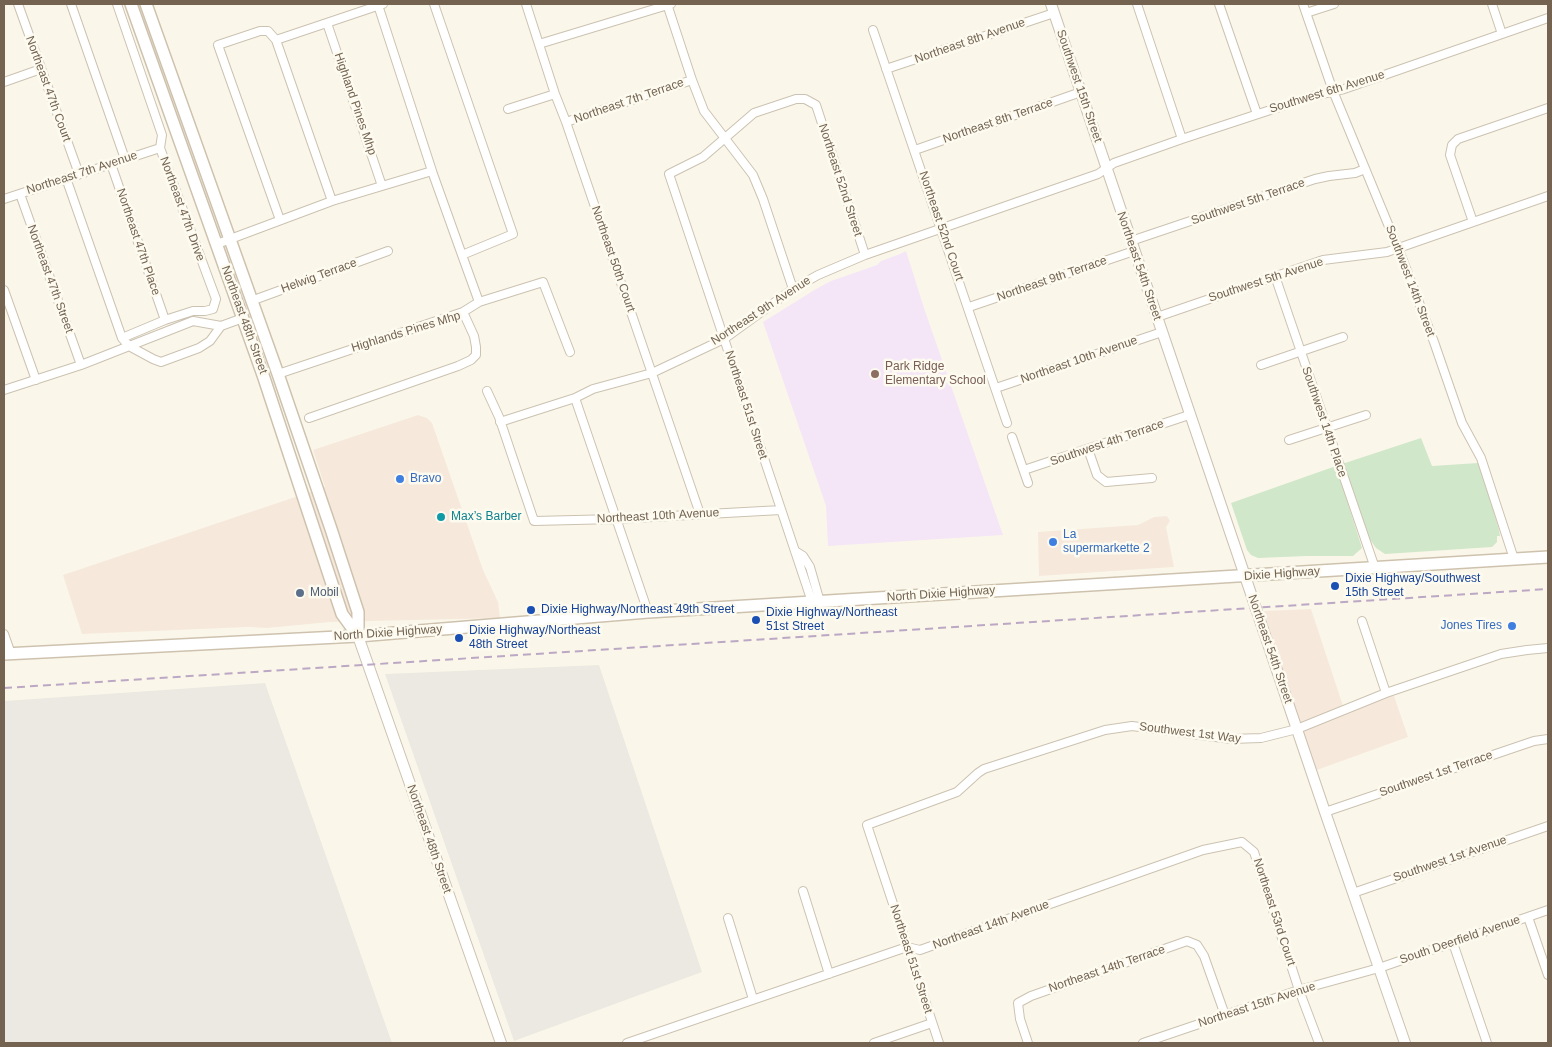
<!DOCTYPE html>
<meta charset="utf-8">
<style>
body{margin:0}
#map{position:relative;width:1552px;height:1047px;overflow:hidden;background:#faf7ea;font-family:Arial,sans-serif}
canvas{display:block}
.frame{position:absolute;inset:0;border:5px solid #736350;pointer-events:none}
</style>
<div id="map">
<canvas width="1552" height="1047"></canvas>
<div class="frame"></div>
</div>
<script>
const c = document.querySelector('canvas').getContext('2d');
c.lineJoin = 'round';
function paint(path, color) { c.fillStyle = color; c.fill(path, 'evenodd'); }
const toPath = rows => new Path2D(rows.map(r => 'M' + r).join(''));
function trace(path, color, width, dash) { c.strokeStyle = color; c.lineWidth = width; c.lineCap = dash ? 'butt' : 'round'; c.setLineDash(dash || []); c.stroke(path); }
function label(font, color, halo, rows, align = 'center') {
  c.font = font + ' Arial,sans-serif'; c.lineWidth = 5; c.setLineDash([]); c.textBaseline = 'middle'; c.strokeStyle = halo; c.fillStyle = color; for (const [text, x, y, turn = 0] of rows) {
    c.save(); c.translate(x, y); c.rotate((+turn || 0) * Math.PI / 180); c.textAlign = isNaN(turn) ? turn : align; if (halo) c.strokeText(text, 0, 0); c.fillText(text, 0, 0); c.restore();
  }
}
paint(toPath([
 [418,415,427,418,432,423,483,570,498,602,500,618,330,622,267,628,248,627,82,634,63,575,325,487,313,450],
 [1167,516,1170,521,1166,527,1174,567,1039,576,1038,532,1138,525,1154,517],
 [1311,609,1345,712,1393,693,1408,737,1314,771,1278,663,1264,611]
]), '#f6e9dc');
paint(toPath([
 [599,665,702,972,514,1041,385,674],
 [265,683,392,1043,4,1043,4,701]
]), '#ece9e2');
paint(toPath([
 [906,251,925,311,1003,535,828,546,826,506,763,322,816,289,831,281,877,265,881,261,900,254]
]), '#f4e6f7');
paint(toPath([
 [1421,438,1432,466,1478,463,1485,481,1499,530,1500,536,1497,536,1497,542,1492,547,1385,554,1376,548,1369,538,1342,464],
 [1336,466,1362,548,1353,556,1307,556,1258,558,1251,555,1247,550,1231,503]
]), '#d0e7c9');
const minor = toPath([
 [18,4,79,174],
 [71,4,125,159],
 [117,4,162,135,160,148,216,299,213,309,205,311,193,311,165,320,122,338],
 [434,4,513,234,462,255,479,302],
 [526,4,555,94,566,122,700,514],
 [667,4,692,80,704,111,753,175,763,199,793,289],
 [1137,4,1182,139],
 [1219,4,1257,114],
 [1303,4,1333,91,1402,258,1434,342,1462,423,1481,458,1514,559],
 [1492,4,1502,34],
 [378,5,433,174,462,255],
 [1306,13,1334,4],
 [327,23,382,186],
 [873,30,1007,423],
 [276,40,332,201],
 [539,44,671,4],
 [886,69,1054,13],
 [4,82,41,69],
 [508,109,555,94],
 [566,122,692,80],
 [915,150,1081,92],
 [111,164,165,320],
 [66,178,122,338,129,346,153,359,161,362,199,348,210,341,221,326,243,318],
 [20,194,81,365],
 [4,199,160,148],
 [280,220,218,45,260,31,268,31,276,40,383,4],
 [1473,222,1450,155,1452,145,1458,139,1548,108],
 [1131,241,1315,179,1329,176,1355,173,1365,169],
 [217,244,332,201,432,171],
 [1275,276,1375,568],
 [4,290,36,380],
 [251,301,388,251],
 [969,307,1134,251],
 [1157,317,1323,260,1387,252,1548,196],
 [1261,365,1343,337],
 [278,374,463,312,479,302,543,282,570,352],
 [996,388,1162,332],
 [4,390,81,365,193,321,221,326],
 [487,391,499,417,534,521,616,519,781,510],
 [575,398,648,612],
 [309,418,458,366,471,360,476,355,476,347,474,336,463,312],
 [500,422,575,398,593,389,652,373,724,339,793,289,818,275,865,255,1098,174,1114,163,1182,139,1313,96,1344,89,1548,18],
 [1012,437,1028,483],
 [1289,440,1366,415],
 [1088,449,1097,475,1106,482,1152,478],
 [1024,470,1189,415],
 [795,551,803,556,810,567,820,602],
 [812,602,669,174,703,157,754,113,796,99,805,99,816,105,865,255],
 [1362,621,1386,693],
 [4,634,11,654],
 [1325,812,1534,741,1548,739],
 [803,891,829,974],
 [1353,893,1548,826],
 [1528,917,1548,975],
 [728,918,753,999],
 [1453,943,1487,1043],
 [627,1043,907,947,920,950,1203,850,1242,842,1254,852,1299,990,1319,1043],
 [874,1043,932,1023],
 [939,1043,867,825,957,792,978,773,984,769,1105,730,1132,726,1231,739,1261,738,1297,729,1386,693,1501,654,1527,650,1548,648],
 [1028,1043,1020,1019,1018,1003,1031,996,1187,941,1197,945,1204,956,1225,1015],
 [1143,1043,1299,990,1379,968,1548,910]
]);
const tertiary = toPath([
 [1051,4,1325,812,1405,1043],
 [358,636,501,1043]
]);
const secondary = toPath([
 [131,4,264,378,342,614,358,636],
 [146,4,278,374,331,529,358,612,358,636],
 [4,654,358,636,648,612,1548,557]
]);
trace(minor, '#ccc2b1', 10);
trace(tertiary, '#ccc2b1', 12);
trace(secondary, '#cec2ae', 14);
trace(minor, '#fff', 8);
trace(tertiary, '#fff', 10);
trace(secondary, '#fff', 11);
trace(toPath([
 [4,688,1548,589]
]), '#bca8c4', 2, [8, 5]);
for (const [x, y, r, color] of [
 [875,374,5,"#8d6e63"],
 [400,479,5,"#3f7fe0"],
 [441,517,5,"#0f9aa8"],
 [1053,542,5,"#3f7fe0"],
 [1335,586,5,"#1a4fb4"],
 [300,593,5,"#5c6f8a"],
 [531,610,5,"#1a4fb4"],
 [756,620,5,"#1a4fb4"],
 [1512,626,5,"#3f7fe0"],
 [459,638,5,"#1a4fb4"]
]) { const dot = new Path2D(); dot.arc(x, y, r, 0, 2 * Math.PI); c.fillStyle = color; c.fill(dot); trace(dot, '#fdfaf0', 2); }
label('12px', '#736350', '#fdfaf0', [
 ["Northeast 8th Avenue",970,41,-19],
 ["Southwest 15th Street",1079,86,71],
 ["Northeast 47th Court",48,89,70],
 ["Southwest 6th Avenue",1327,92,-17],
 ["Northeast 7th Terrace",629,101,-19],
 ["Highland Pines Mhp",355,104,71],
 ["Northeast 8th Terrace",998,121,-19],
 ["Northeast 7th Avenue",82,173,-18],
 ["Northeast 52nd Street",840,180,72],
 ["Southwest 5th Terrace",1248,202,-19],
 ["Northeast 47th Drive",182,209,70],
 ["Northeast 52nd Court",941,226,71],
 ["Northeast 47th Place",138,242,71],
 ["Northeast 50th Court",613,259,71],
 ["Northeast 54th Street",1139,266,71],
 ["Helwig Terrace",319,276,-20],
 ["Northeast 47th Street",50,279,70],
 ["Northeast 9th Terrace",1052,279,-19],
 ["Southwest 5th Avenue",1266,280,-18],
 ["Southwest 14th Street",1410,281,69],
 ["Northeast 9th Avenue",761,311,-33],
 ["Northeast 48th Street",244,320,70],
 ["Highlands Pines Mhp",406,332,-17],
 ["Northeast 10th Avenue",1079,360,-19],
 ["Northeast 51st Street",746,405,72],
 ["Southwest 14th Place",1324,422,71],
 ["Southwest 4th Terrace",1107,443,-19],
 ["Northeast 10th Avenue",658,516,-3],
 ["Dixie Highway",1282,574,-4],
 ["North Dixie Highway",941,594,-4],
 ["North Dixie Highway",388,633,-4],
 ["Northeast 54th Street",1270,649,71],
 ["Southwest 1st Way",1190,733,7],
 ["Southwest 1st Terrace",1436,774,-19],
 ["Northeast 48th Street",429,839,71],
 ["Southwest 1st Avenue",1450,859,-19],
 ["Northeast 53rd Court",1274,912,72],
 ["Northeast 14th Avenue",991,925,-20],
 ["South Deerfield Avenue",1460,940,-19],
 ["Northeast 51st Street",911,959,72],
 ["Northeast 14th Terrace",1107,969,-19],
 ["Northeast 15th Avenue",1257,1005,-18]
]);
label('12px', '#785e54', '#fdfaf0', [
 ["Park Ridge",885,367],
 ["Elementary School",885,381]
], 'left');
label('12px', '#366cbe', '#fdfaf0', [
 ["Bravo",410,479],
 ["La",1063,535],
 ["supermarkette 2",1063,549],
 ["Jones Tires",1502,626,"right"]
], 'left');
label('12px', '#0d838f', '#fdfaf0', [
 ["Max’s Barber",451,517]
], 'left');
label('12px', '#164399', '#fdfaf0', [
 ["Dixie Highway/Southwest",1345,579],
 ["15th Street",1345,593],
 ["Dixie Highway/Northeast 49th Street",541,610],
 ["Dixie Highway/Northeast",766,613],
 ["51st Street",766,627],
 ["Dixie Highway/Northeast",469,631],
 ["48th Street",469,645]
], 'left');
label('12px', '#4e5e75', '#fdfaf0', [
 ["Mobil",310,593]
], 'left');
</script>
